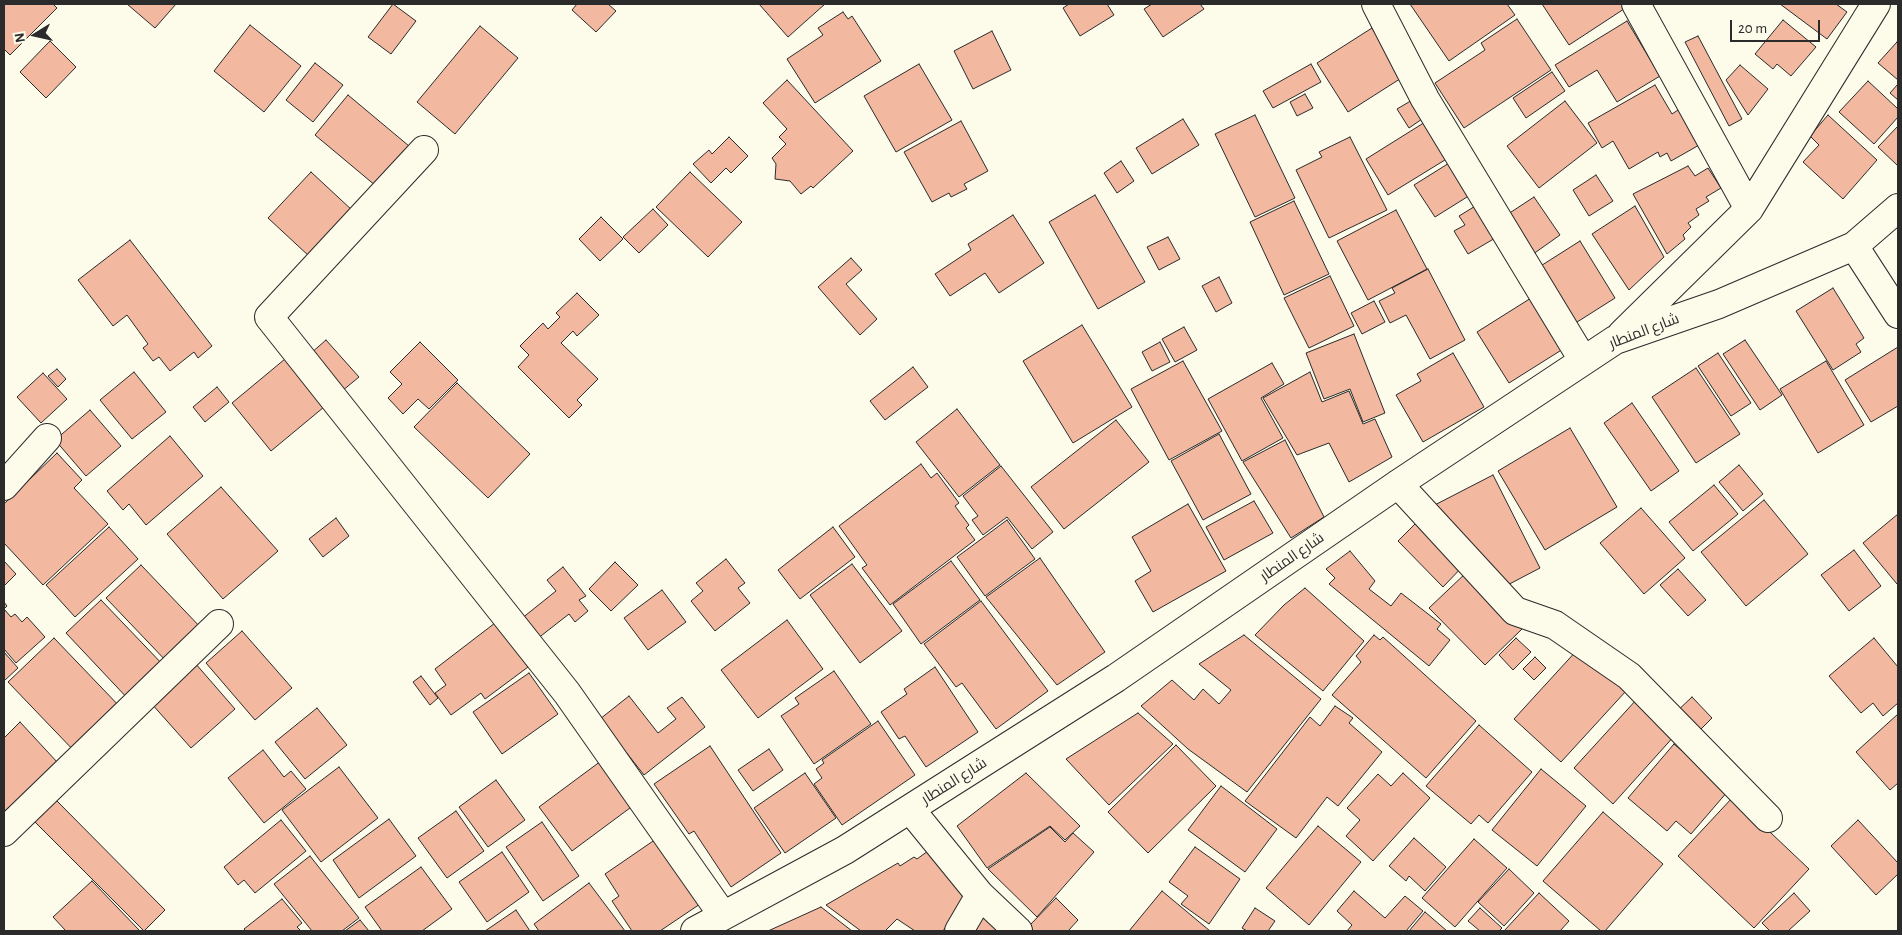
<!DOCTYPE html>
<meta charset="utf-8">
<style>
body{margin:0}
#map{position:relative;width:1902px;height:935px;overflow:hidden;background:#fdfbea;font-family:"Alegreya Sans",sans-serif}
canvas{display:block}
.frame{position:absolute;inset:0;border:5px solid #2b2b2b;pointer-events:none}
.north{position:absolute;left:10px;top:10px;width:50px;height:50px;-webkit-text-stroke:4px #fdfbea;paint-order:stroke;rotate:260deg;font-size:14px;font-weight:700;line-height:20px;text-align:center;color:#2b2b2b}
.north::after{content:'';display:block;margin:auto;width:18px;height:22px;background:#2b2b2b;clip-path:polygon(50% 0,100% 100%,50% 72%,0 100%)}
.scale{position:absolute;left:1730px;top:20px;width:90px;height:22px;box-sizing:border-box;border:2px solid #2b2b2b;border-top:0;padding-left:6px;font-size:15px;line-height:18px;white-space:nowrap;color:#2b2b2b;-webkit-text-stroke:4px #fdfbea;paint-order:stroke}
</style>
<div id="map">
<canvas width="1902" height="935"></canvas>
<div class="frame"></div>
<div class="north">N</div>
<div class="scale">20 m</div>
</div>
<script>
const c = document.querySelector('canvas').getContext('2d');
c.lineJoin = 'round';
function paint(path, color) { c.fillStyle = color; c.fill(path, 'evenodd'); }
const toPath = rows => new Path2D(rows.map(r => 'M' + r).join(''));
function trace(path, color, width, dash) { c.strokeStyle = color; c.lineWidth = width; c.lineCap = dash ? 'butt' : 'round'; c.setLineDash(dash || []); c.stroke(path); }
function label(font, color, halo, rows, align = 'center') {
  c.font = font + ' "Alegreya Sans",Cairo,sans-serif'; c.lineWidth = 4; c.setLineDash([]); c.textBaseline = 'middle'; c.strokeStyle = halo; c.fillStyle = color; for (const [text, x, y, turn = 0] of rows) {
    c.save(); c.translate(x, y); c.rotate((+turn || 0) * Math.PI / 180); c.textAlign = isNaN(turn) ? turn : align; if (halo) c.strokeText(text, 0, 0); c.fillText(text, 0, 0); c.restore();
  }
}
const building = toPath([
 [4,4,53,4,57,8,10,55,4,49,4,4],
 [127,4,176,4,155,28,127,4],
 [393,4,416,21,391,54,368,37,393,4],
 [577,4,608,4,616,11,596,32,572,10,577,4],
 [759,4,825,4,788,37,759,4],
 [1069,4,1107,4,1114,15,1080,36,1063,8,1069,4],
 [1152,4,1200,4,1204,9,1163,37,1144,9,1152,4],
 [1410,4,1507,4,1515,15,1449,61,1410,4],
 [1542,4,1625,4,1627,7,1569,45,1542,4],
 [1780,4,1836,4,1847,12,1827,39,1780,4],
 [843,12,848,19,852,16,881,61,815,103,787,59,823,35,818,28,843,12],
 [1517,19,1551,70,1464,128,1435,83,1485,50,1481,43,1517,19],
 [1783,20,1816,47,1791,76,1777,64,1773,69,1755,54,1783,20],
 [1627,21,1660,76,1617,102,1597,70,1569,87,1555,65,1627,21],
 [250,25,301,66,264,112,214,71,250,25],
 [480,26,518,58,455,134,417,102,480,26],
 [1372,28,1403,77,1348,112,1317,63,1372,28],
 [992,31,1011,70,973,89,954,51,992,31],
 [1698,36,1742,119,1729,126,1685,42,1698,36],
 [50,41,76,67,46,98,20,72,50,41],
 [1897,42,1898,43,1898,80,1878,63,1897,42],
 [315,63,343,85,313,122,286,100,315,63],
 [919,64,952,120,896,152,864,96,919,64],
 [1311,64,1321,82,1273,108,1263,91,1311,64],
 [1740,65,1768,89,1748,115,1726,80,1740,65],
 [1552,72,1565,91,1526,118,1513,98,1552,72],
 [787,80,853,151,813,188,811,186,801,194,790,181,775,179,776,164,772,158,786,144,779,137,787,129,763,103,787,80],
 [1868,81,1898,109,1898,117,1874,144,1839,112,1868,81],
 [1898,84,1898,100,1890,93,1898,84],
 [1655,85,1672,114,1681,108,1701,144,1671,161,1667,153,1660,157,1658,152,1629,169,1613,141,1602,148,1588,123,1655,85],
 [1305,94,1313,108,1297,116,1290,102,1305,94],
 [348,95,409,146,376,186,315,135,348,95],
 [1414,99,1425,117,1409,128,1397,109,1414,99],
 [1565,101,1597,143,1539,188,1507,146,1565,101],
 [1255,115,1295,198,1255,217,1215,134,1255,115],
 [1828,115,1877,160,1843,199,1803,162,1819,145,1810,136,1828,115],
 [1183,119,1199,145,1152,174,1136,148,1183,119],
 [1430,119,1453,155,1388,195,1366,159,1430,119],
 [961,121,988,171,964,184,967,189,951,197,949,193,932,202,904,152,961,121],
 [1898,126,1898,166,1878,147,1898,126],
 [729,137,748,156,731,173,726,168,711,183,693,164,709,150,712,154,729,137],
 [1350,137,1387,210,1329,238,1296,170,1322,157,1319,152,1350,137],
 [1454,160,1475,192,1435,217,1414,185,1454,160],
 [1121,161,1134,181,1117,193,1104,173,1121,161],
 [1688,166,1695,176,1708,168,1721,188,1706,197,1709,201,1696,209,1699,215,1688,223,1691,227,1683,235,1685,239,1667,254,1633,194,1688,166],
 [311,172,353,211,310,257,268,218,311,172],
 [690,172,742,222,708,257,656,207,690,172],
 [1596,175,1613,201,1589,216,1573,190,1596,175],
 [1095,195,1145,282,1098,309,1049,222,1095,195],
 [1534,197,1560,235,1529,257,1502,218,1534,197],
 [1294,201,1329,274,1284,295,1250,222,1294,201],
 [1477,205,1497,237,1468,254,1454,231,1465,225,1459,216,1477,205],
 [1635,206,1664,257,1629,290,1592,234,1635,206],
 [653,209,668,225,639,253,623,237,653,209],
 [1396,210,1427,269,1368,300,1337,241,1396,210],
 [1013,215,1044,263,999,293,985,273,950,296,935,274,971,250,968,244,1013,215],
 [601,217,623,239,600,261,579,239,601,217],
 [1168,237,1180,259,1159,270,1147,247,1168,237],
 [130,240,212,346,198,358,194,352,170,371,159,357,153,361,143,348,148,344,127,315,113,326,78,280,130,240],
 [1580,241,1615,298,1574,324,1539,267,1580,241],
 [851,258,862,270,846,284,877,319,860,335,818,287,851,258],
 [1428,269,1465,340,1430,359,1406,315,1390,323,1379,301,1395,293,1392,288,1428,269],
 [1330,276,1354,326,1309,348,1284,298,1330,276],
 [1219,277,1232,303,1216,312,1202,286,1219,277],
 [1833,288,1864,338,1856,344,1861,352,1833,370,1796,311,1833,288],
 [577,293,599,315,577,336,573,331,561,343,598,379,577,400,582,405,569,418,518,367,529,355,520,346,543,323,548,329,560,317,556,313,577,293],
 [1539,293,1571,344,1509,383,1477,332,1539,293],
 [1374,301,1385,322,1362,334,1351,313,1374,301],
 [1082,325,1132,407,1073,443,1023,361,1082,325],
 [1184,327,1197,350,1175,362,1162,339,1184,327],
 [1354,334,1385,413,1363,422,1350,389,1324,399,1306,353,1354,334],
 [326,340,359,377,342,391,310,354,326,340],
 [1745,340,1782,395,1760,410,1723,354,1745,340],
 [420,342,458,380,429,409,418,399,403,414,388,398,402,384,390,372,420,342],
 [1160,342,1170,362,1152,371,1142,352,1160,342],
 [1898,347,1898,406,1871,422,1845,380,1898,347],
 [1453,353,1484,407,1423,442,1396,395,1421,381,1417,374,1453,353],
 [1718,353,1751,403,1731,416,1698,366,1718,353],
 [285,359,324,407,271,451,232,403,285,359],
 [1183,361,1222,431,1169,460,1131,389,1183,361],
 [1826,361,1864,425,1818,453,1780,389,1826,361],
 [1272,363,1284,384,1261,398,1283,438,1242,461,1208,399,1272,363],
 [913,367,928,387,885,420,870,401,913,367],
 [1696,368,1740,434,1696,463,1652,397,1696,368],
 [57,369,66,379,58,387,48,376,57,369],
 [134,372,166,412,132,439,100,400,134,372],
 [1310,372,1322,402,1349,391,1363,424,1375,419,1392,457,1349,482,1329,443,1297,455,1263,398,1310,372],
 [43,373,67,399,41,423,17,397,43,373],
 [457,383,530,454,488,498,414,427,457,383],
 [217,387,229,402,205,422,193,407,217,387],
 [1632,403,1679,471,1651,491,1604,423,1632,403],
 [957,409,1000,465,959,497,916,442,957,409],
 [90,410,121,446,86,476,55,440,90,410],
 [1116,420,1149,462,1064,529,1031,487,1116,420],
 [1570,428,1617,507,1545,550,1498,471,1570,428],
 [1219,434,1251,494,1203,520,1171,461,1219,434],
 [170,436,203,476,146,525,129,504,123,510,107,491,170,436],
 [1285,440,1324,517,1291,538,1243,462,1285,440],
 [57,453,82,480,74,488,108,524,43,585,4,543,4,504,57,453],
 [921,464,931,478,937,473,959,503,955,506,969,525,966,528,975,540,890,605,862,568,867,565,839,526,921,464],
 [1739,465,1763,494,1743,511,1719,482,1739,465],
 [1001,466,1053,532,1032,549,1007,517,983,535,972,520,978,516,963,496,1001,466],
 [1493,475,1540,568,1498,590,1425,510,1493,475],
 [1714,485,1738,514,1693,551,1669,522,1714,485],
 [221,487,278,551,223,599,167,534,221,487],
 [1764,500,1808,554,1746,606,1701,552,1764,500],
 [1254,501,1273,533,1224,560,1206,527,1254,501],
 [1188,504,1226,571,1153,612,1135,581,1151,571,1132,537,1188,504],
 [1641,508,1685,558,1644,594,1600,543,1641,508],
 [1898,514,1898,583,1897,584,1863,543,1898,514],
 [336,518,349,536,323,557,309,539,336,518],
 [1420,519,1465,564,1443,587,1398,541,1420,519],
 [1007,520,1035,559,985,596,957,557,1007,520],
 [109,527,138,559,75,617,46,585,109,527],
 [833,527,855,557,800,599,778,570,833,527],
 [1854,550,1881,586,1849,611,1821,575,1854,550],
 [1350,551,1375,581,1369,589,1391,606,1401,593,1441,624,1437,629,1450,640,1429,666,1329,584,1335,578,1326,569,1350,551],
 [1040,558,1105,652,1057,685,986,597,1040,558],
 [726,559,745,583,738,588,750,603,715,631,691,601,703,591,696,583,726,559],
 [4,561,16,574,4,586,4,561],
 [951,561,980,600,921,644,893,604,951,561],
 [615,562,638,585,611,611,589,589,615,562],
 [852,564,902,631,860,663,810,595,852,564],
 [141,565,204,631,169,664,106,598,141,565],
 [563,567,586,596,579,600,588,611,575,622,569,614,537,639,521,619,556,591,547,580,563,567],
 [1678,569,1706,600,1688,616,1660,585,1678,569],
 [1467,572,1522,629,1485,665,1429,608,1467,572],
 [1305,588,1364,641,1323,691,1255,635,1284,605,1305,588],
 [662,590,686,622,648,650,624,618,662,590],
 [101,600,166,668,131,702,66,633,101,600],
 [981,601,1048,691,996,729,962,683,956,687,924,644,981,601],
 [4,602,7,606,4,609,11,617,15,614,22,622,27,617,45,637,16,663,4,649,4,602],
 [787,620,823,669,758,718,721,670,787,620],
 [495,623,528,667,485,699,481,693,451,715,435,693,446,685,435,669,495,623],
 [242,631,292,688,255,720,206,663,242,631],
 [1244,635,1321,699,1247,792,1188,749,1141,706,1172,680,1194,700,1203,689,1219,704,1231,690,1199,664,1244,635],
 [1374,635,1380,640,1383,637,1476,721,1426,778,1332,695,1361,662,1356,656,1374,635],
 [54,638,123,710,78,755,8,682,54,638],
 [1516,638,1531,652,1513,670,1499,655,1516,638],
 [1874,638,1898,667,1898,703,1883,716,1873,703,1861,713,1829,676,1874,638],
 [1579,648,1626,691,1561,762,1514,719,1579,648],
 [4,652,18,668,4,681,4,652],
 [1535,657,1546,668,1534,680,1523,669,1535,657],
 [195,663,235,709,191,748,151,703,195,663],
 [935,667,978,732,926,767,905,736,899,739,881,712,907,694,904,689,935,667],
 [834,671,871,724,814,764,781,716,799,704,795,698,834,671],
 [529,673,558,714,502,754,473,712,529,673],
 [421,676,438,698,430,705,413,682,421,676],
 [629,696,658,733,676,719,667,708,682,697,705,727,644,775,600,719,629,696],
 [1692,697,1712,718,1693,737,1673,715,1692,697],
 [1637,699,1676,734,1613,804,1574,768,1637,699],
 [1335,706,1353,718,1349,723,1382,752,1338,806,1327,797,1296,838,1245,801,1310,717,1320,726,1335,706],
 [317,708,347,745,305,779,275,742,317,708],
 [1138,713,1173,744,1109,805,1066,759,1138,713],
 [1898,714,1898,783,1890,790,1856,752,1898,714],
 [878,721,915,775,842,825,814,784,822,778,816,769,824,763,822,760,878,721],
 [20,722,58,763,4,815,4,738,20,722],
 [1479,725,1532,772,1488,823,1479,815,1471,824,1426,786,1479,725],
 [1674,744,1728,791,1691,834,1676,821,1667,831,1628,798,1674,744],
 [1176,745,1216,786,1148,853,1108,812,1176,745],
 [710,746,781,853,731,887,694,831,689,834,654,784,710,746],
 [769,749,783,770,753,791,738,770,769,749],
 [263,750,284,777,291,771,306,789,264,823,228,778,263,750],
 [605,758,638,802,572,851,539,807,605,758],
 [339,767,378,818,321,862,282,810,339,767],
 [1541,769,1586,806,1537,866,1492,830,1541,769],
 [805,773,836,818,785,853,754,808,805,773],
 [1026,773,1080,826,1065,840,1050,826,987,868,957,826,1026,773],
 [1403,773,1430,798,1373,861,1346,836,1360,820,1347,808,1378,774,1391,786,1403,773],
 [496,780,525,820,488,847,459,807,496,780],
 [1221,786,1277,829,1245,872,1188,830,1221,786],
 [1733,797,1809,869,1754,928,1678,856,1733,797],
 [55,799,165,910,144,931,34,821,55,799],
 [456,811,484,851,447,878,418,838,456,811],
 [1603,812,1663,864,1605,931,1601,931,1543,881,1603,812],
 [389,819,416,856,359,898,333,860,389,819],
 [281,820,306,851,255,893,244,880,238,885,224,867,281,820],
 [1858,820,1898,863,1898,874,1876,895,1831,846,1858,820],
 [542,822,579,876,543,901,506,847,542,822],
 [1318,826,1361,862,1309,925,1266,888,1318,826],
 [1050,827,1065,842,1073,833,1094,852,1037,917,988,869,1050,827],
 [659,837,703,902,660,931,632,931,612,901,619,896,605,874,659,837],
 [1414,838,1446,867,1425,891,1409,876,1406,881,1389,866,1414,838],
 [1474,839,1507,868,1455,927,1422,898,1474,839],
 [1195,847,1240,879,1209,924,1181,904,1188,896,1169,882,1195,847],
 [928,851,965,899,943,931,915,931,897,919,885,931,861,931,826,905,898,863,900,866,914,857,917,859,928,851],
 [502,852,529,892,487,922,459,882,502,852],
 [310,856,359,918,342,931,312,931,274,884,310,856],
 [421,867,452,909,422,931,382,931,365,907,421,867],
 [1509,869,1534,893,1504,926,1478,902,1509,869],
 [92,881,140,931,66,931,53,917,92,881],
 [589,883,625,931,539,931,534,924,589,883],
 [1162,891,1210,931,1129,931,1162,891],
 [1354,891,1385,918,1405,896,1423,911,1406,931,1347,931,1352,925,1337,911,1354,891],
 [1539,893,1569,921,1560,931,1504,931,1539,893],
 [1794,893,1810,911,1788,931,1770,931,1762,923,1794,893],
 [1056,898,1078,920,1068,931,1034,931,1029,926,1056,898],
 [282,899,302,923,297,927,301,931,246,931,244,929,282,899],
 [821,907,852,931,768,931,821,907],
 [1255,908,1275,921,1268,931,1247,931,1242,928,1255,908],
 [1480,908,1502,928,1499,931,1480,931,1468,921,1480,908],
 [516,910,530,931,485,931,516,910],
 [1425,912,1447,931,1409,931,1425,912],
 [984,917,997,931,969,931,984,917],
 [360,920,369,931,345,931,360,920]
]);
paint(building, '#f2b8a0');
trace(building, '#2b2b2b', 1);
const minor = toPath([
 [1376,4,1425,99,1583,360],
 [1636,4,1749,209],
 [424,150,269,317,567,693,722,914],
 [1854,246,1898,314],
 [1622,334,1749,209,1876,4],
 [1398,484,1515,611,1555,625,1629,676,1768,818],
 [4,486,47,438],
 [910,809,980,895,1018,931],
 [4,832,219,624],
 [695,931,845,850,1116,678,1398,484,1615,340,1719,304,1854,246,1898,208],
 [959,931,980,895]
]);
trace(minor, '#2b2b2b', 30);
trace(minor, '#fdfbea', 28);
label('15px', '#2b2b2b', '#fdfbea', [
 ["شارع المنطار",1644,331,-21],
 ["شارع المنطار",1292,557,-35],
 ["شارع المنطار",954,781,-32]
]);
</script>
